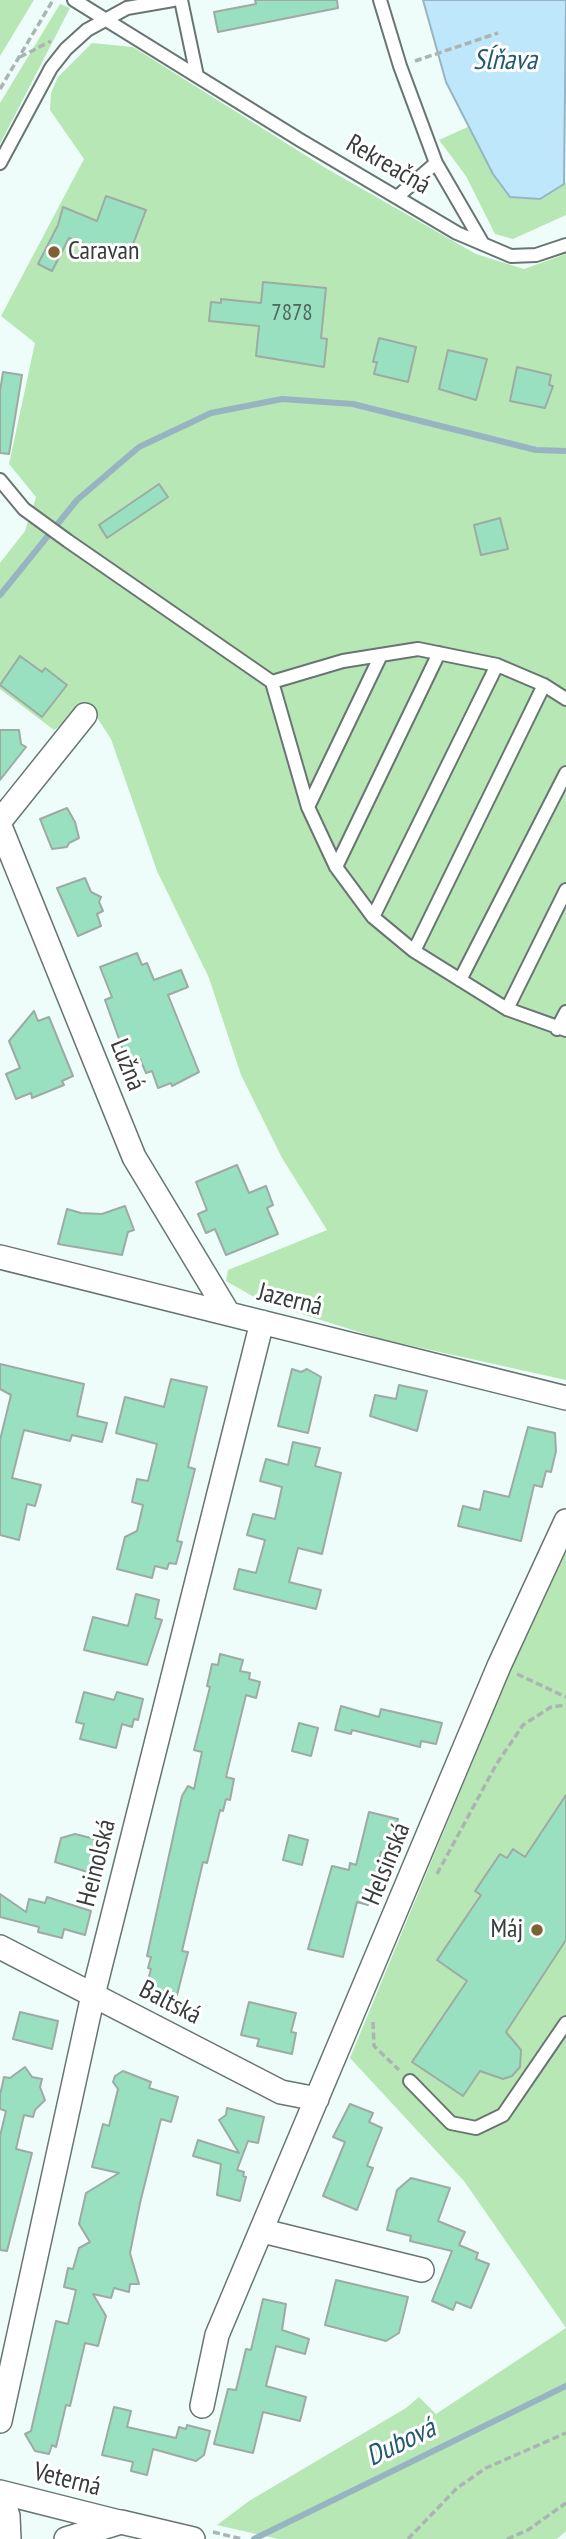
<!DOCTYPE html>
<meta charset="utf-8">
<style>
body{margin:0}
canvas{display:block;background:#eefdfa}
</style>
<canvas width="566" height="2539"></canvas>
<script>
const c = document.querySelector('canvas').getContext('2d');
c.lineJoin = 'round';
function paint(path, color) { c.fillStyle = color; c.fill(path, 'evenodd'); }
const toPath = rows => new Path2D(rows.map(r => 'M' + r).join(''));
function trace(path, color, width, dash) { c.strokeStyle = color; c.lineWidth = width; c.lineCap = dash ? 'butt' : 'round'; c.setLineDash(dash || []); c.stroke(path); }
function label(font, color, halo, rows, align = 'center') {
  c.font = font + ' "PT Sans Narrow",sans-serif'; c.lineWidth = 6; c.setLineDash([]); c.textBaseline = 'middle'; c.strokeStyle = halo; c.fillStyle = color; for (const [text, x, y, turn = 0] of rows) {
    c.save(); c.translate(x, y); c.rotate((+turn || 0) * Math.PI / 180); c.textAlign = isNaN(turn) ? turn : align; if (halo) c.strokeText(text, 0, 0); c.fillText(text, 0, 0); c.restore();
  }
}
paint(toPath([
 [0,0,34,0,0,56],
 [60,4,70,8,0,144,0,103],
 [92,43,133,47,324,167,476,254,524,269,566,254,566,1380,381,1339,261,1301,226,1281,228,1270,327,1230,282,1158,241,1075,209,978,157,871,111,739,89,705,54,730,0,689,0,563,25,531,36,497,9,464,35,343,1,316,84,159,50,110,51,93,58,77],
 [470,126,481,148,540,199,566,182,566,215,513,239,495,234,466,176,439,140],
 [566,1550,566,2328,464,2181,350,2058,506,1681],
 [566,2328,566,2531,557,2539,278,2539,217,2525,249,2501,406,2408,419,2397,436,2414]
]), '#b7e7b4');
const water = toPath([
 [423,0,566,0,564,184,540,199,510,197,493,174,446,82,423,0]
]);
paint(water, '#bee7fc');
trace(water, '#96b4c2', 2);
trace(toPath([
 [0,595,77,500,139,447,211,413,282,399,353,404,536,450,566,451],
 [254,2539,566,2386]
]), '#96b4c2', 6);
const building = toPath([
 [255,0,337,0,338,8,218,32,214,12,256,4,255,0],
 [106,196,146,210,127,260,69,238,52,271,38,264,58,225,63,207,97,221,106,196],
 [263,282,326,288,321,338,327,339,324,367,256,356,259,326,209,321,211,302,221,303,221,299,261,303,263,282],
 [379,338,416,347,408,382,374,374,377,362,373,362,379,338],
 [448,350,487,359,476,400,439,389,448,350],
 [517,367,551,375,549,385,553,386,545,408,510,401,517,367],
 [3,372,22,375,9,454,0,453,0,391,3,372],
 [159,484,168,497,107,538,99,525,159,484],
 [500,518,508,549,481,555,474,525,500,518],
 [20,656,42,672,45,668,67,685,42,717,0,685,20,656],
 [0,730,19,730,21,744,26,747,0,780,0,730],
 [67,808,75,822,79,838,69,843,67,847,52,849,40,819,67,808],
 [85,878,91,892,101,897,99,902,103,911,97,914,101,926,78,936,57,888,85,878],
 [137,953,142,965,147,963,154,980,181,970,188,987,168,995,199,1072,172,1086,171,1083,158,1088,152,1071,146,1073,140,1059,128,1064,105,1000,112,997,100,967,137,953],
 [34,1011,38,1021,49,1017,73,1076,62,1081,64,1085,32,1098,31,1093,16,1099,6,1074,20,1068,9,1041,34,1011],
 [237,1165,249,1193,266,1186,273,1205,267,1208,278,1234,226,1255,215,1229,206,1233,198,1214,207,1210,196,1182,237,1165],
 [125,1206,134,1230,128,1232,122,1255,58,1244,67,1209,81,1213,102,1214,125,1206],
 [0,1364,84,1384,77,1416,107,1423,102,1442,72,1435,70,1441,24,1430,12,1478,41,1485,35,1506,27,1504,19,1540,0,1535,0,1440,11,1395,0,1389,0,1364],
 [292,1369,301,1372,307,1369,321,1377,308,1433,278,1426,292,1369],
 [171,1379,207,1387,188,1467,195,1469,177,1541,182,1542,176,1564,169,1563,167,1569,155,1566,152,1578,117,1569,125,1537,137,1531,143,1505,132,1502,137,1479,148,1481,157,1444,116,1433,125,1397,164,1407,171,1379],
 [399,1385,427,1391,417,1431,370,1416,375,1395,396,1399,399,1385],
 [528,1427,555,1433,556,1451,551,1472,546,1471,542,1487,534,1485,521,1541,458,1526,463,1506,480,1510,484,1491,509,1497,528,1427],
 [293,1442,320,1448,315,1466,341,1473,322,1554,298,1548,289,1582,321,1590,316,1609,234,1589,239,1569,256,1573,265,1540,247,1535,253,1514,275,1519,282,1487,260,1481,266,1459,288,1465,293,1442],
 [136,1594,159,1600,155,1618,162,1620,147,1665,84,1650,93,1617,128,1626,136,1594],
 [220,1654,243,1660,240,1671,250,1673,249,1679,260,1682,256,1698,246,1695,226,1777,234,1779,230,1800,226,1799,223,1811,220,1810,207,1863,203,1862,182,1951,188,1952,177,1995,146,1987,151,1969,148,1968,151,1957,147,1956,182,1796,188,1786,194,1789,202,1752,194,1750,210,1687,207,1686,212,1664,218,1665,220,1654],
 [84,1692,114,1700,117,1692,143,1699,138,1720,134,1719,132,1727,122,1724,116,1748,80,1739,84,1724,76,1722,84,1692],
 [341,1706,379,1717,381,1709,442,1723,436,1744,421,1741,420,1747,352,1730,351,1734,335,1730,341,1706],
 [299,1723,318,1728,311,1756,292,1751,299,1723],
 [566,1795,566,1940,506,2032,521,2050,520,2067,512,2076,503,2079,480,2071,463,2096,412,2062,467,1981,437,1960,481,1895,475,1891,500,1854,507,1858,513,1849,525,1857,566,1795],
 [369,1812,398,1819,389,1854,381,1852,368,1905,357,1902,343,1957,308,1949,332,1866,349,1870,350,1863,356,1865,369,1812],
 [75,1834,103,1841,94,1874,55,1862,61,1838,75,1834],
 [289,1835,308,1840,302,1865,283,1860,289,1835],
 [0,1894,26,1912,29,1899,45,1903,47,1897,91,1911,85,1935,64,1929,62,1938,38,1932,39,1927,0,1917,0,1894],
 [249,2002,296,2013,291,2032,296,2033,292,2054,257,2046,259,2039,241,2035,249,2002],
 [20,2012,58,2021,52,2049,13,2039,20,2012],
 [25,2067,32,2077,42,2079,40,2087,45,2100,35,2110,33,2117,24,2115,16,2149,32,2153,7,2251,0,2250,0,2136,6,2111,0,2109,0,2095,4,2077,10,2078,25,2067],
 [123,2071,151,2082,149,2088,178,2097,171,2122,161,2119,140,2203,130,2253,139,2284,130,2284,129,2292,114,2288,111,2298,93,2294,106,2316,98,2346,85,2343,70,2406,66,2405,56,2447,52,2445,49,2454,35,2451,25,2434,31,2431,56,2321,68,2324,76,2290,64,2287,68,2268,73,2269,79,2248,90,2242,79,2224,86,2193,119,2173,92,2167,103,2124,109,2126,118,2089,113,2082,115,2076,123,2071],
 [350,2104,373,2113,369,2122,382,2128,367,2166,373,2168,357,2210,323,2196,345,2142,333,2137,350,2104],
 [227,2108,264,2117,258,2143,248,2141,237,2170,244,2172,243,2176,246,2177,240,2201,217,2195,221,2164,193,2156,198,2140,239,2153,219,2120,226,2115,227,2108],
 [411,2178,450,2188,438,2221,465,2232,459,2245,478,2253,476,2259,489,2264,471,2308,456,2302,453,2310,432,2301,452,2251,410,2241,411,2236,387,2230,397,2190,411,2178],
 [336,2280,408,2297,399,2333,386,2341,325,2325,336,2280],
 [263,2299,286,2304,282,2330,309,2339,305,2354,276,2346,266,2386,306,2397,300,2421,263,2412,253,2453,214,2444,228,2389,236,2390,246,2349,251,2350,263,2299],
 [114,2407,131,2411,127,2427,176,2438,179,2427,186,2429,187,2425,210,2431,204,2455,196,2461,153,2449,147,2475,131,2471,133,2462,102,2455,114,2407]
]);
paint(building, '#98e0c0');
trace(building, '#9eaaa4', 2);
const lane = toPath([
 [74,0,300,140,457,233,511,256,536,255,566,245],
 [181,0,197,76],
 [380,0,400,66,436,163,397,197],
 [0,163,51,68,66,49,87,30,127,8,173,0],
 [436,163,483,244],
 [0,480,24,509,68,541,272,682,308,807,336,867,373,917,414,951,507,1009,566,1030],
 [272,682,343,661,418,649,497,665,544,685,566,699],
 [308,807,381,655],
 [336,867,439,653],
 [373,917,497,665],
 [414,951,544,685],
 [460,980,566,773],
 [507,1009,566,890],
 [557,1029,566,1012],
 [410,2081,451,2123,476,2128,503,2115,566,2023]
]);
const street = toPath([
 [0,821,85,715],
 [0,826,134,1157,228,1313],
 [0,1257,566,1398],
 [0,1947,281,2092,317,2099],
 [263,2231,422,2270],
 [202,2406,217,2335,499,1666,566,1521],
 [0,2421,93,1995,262,1322],
 [0,2492,119,2522],
 [0,2493,8,2516,9,2539],
 [66,2539,121,2522,193,2539]
]);
trace(lane, '#697573', 16);
trace(street, '#697573', 26);
trace(toPath([
 [20,57,51,41],
 [415,61,498,33],
 [0,89,53,0],
 [517,1674,566,1697],
 [437,1874,496,1765,523,1725,551,1707,566,1705],
 [373,2022,374,2046,399,2070],
 [213,2532,242,2539],
 [408,2539,457,2488,486,2468,566,2433],
 [507,2539,528,2530,566,2503]
]), '#aab5b3', 3.5, [7, 3.5]);
trace(lane, '#fff', 12);
trace(street, '#fff', 23);
for (const [x, y, r, color] of [
 [54,252,7,"#7d6134"],
 [537,1930,7,"#7d6134"]
]) { const dot = new Path2D(); dot.arc(x, y, r, 0, 2 * Math.PI); c.fillStyle = color; c.fill(dot); trace(dot, '#fff', 2.5); }
label('23px', '#4f655d', null, [
 ["7878",292,313]
]);
label('26px', '#373c3c', '#fff', [
 ["Rekreačná",388,165,30],
 ["Lužná",127,1065,68],
 ["Jazerná",290,1300,14],
 ["Heinolská",97,1863,-76],
 ["Helsinská",387,1864,-68],
 ["Baltská",170,2003,27],
 ["Veterná",67,2480,14]
]);
label('26px', '#373c3c', '#fff', [
 ["Caravan",68,252],
 ["Máj",523,1930,"right"]
], 'left');
label('italic 28px', '#235a72', '#fff', [
 ["Sĺňava",505,61],
 ["Dubová",401,2443,-26]
]);
</script>
